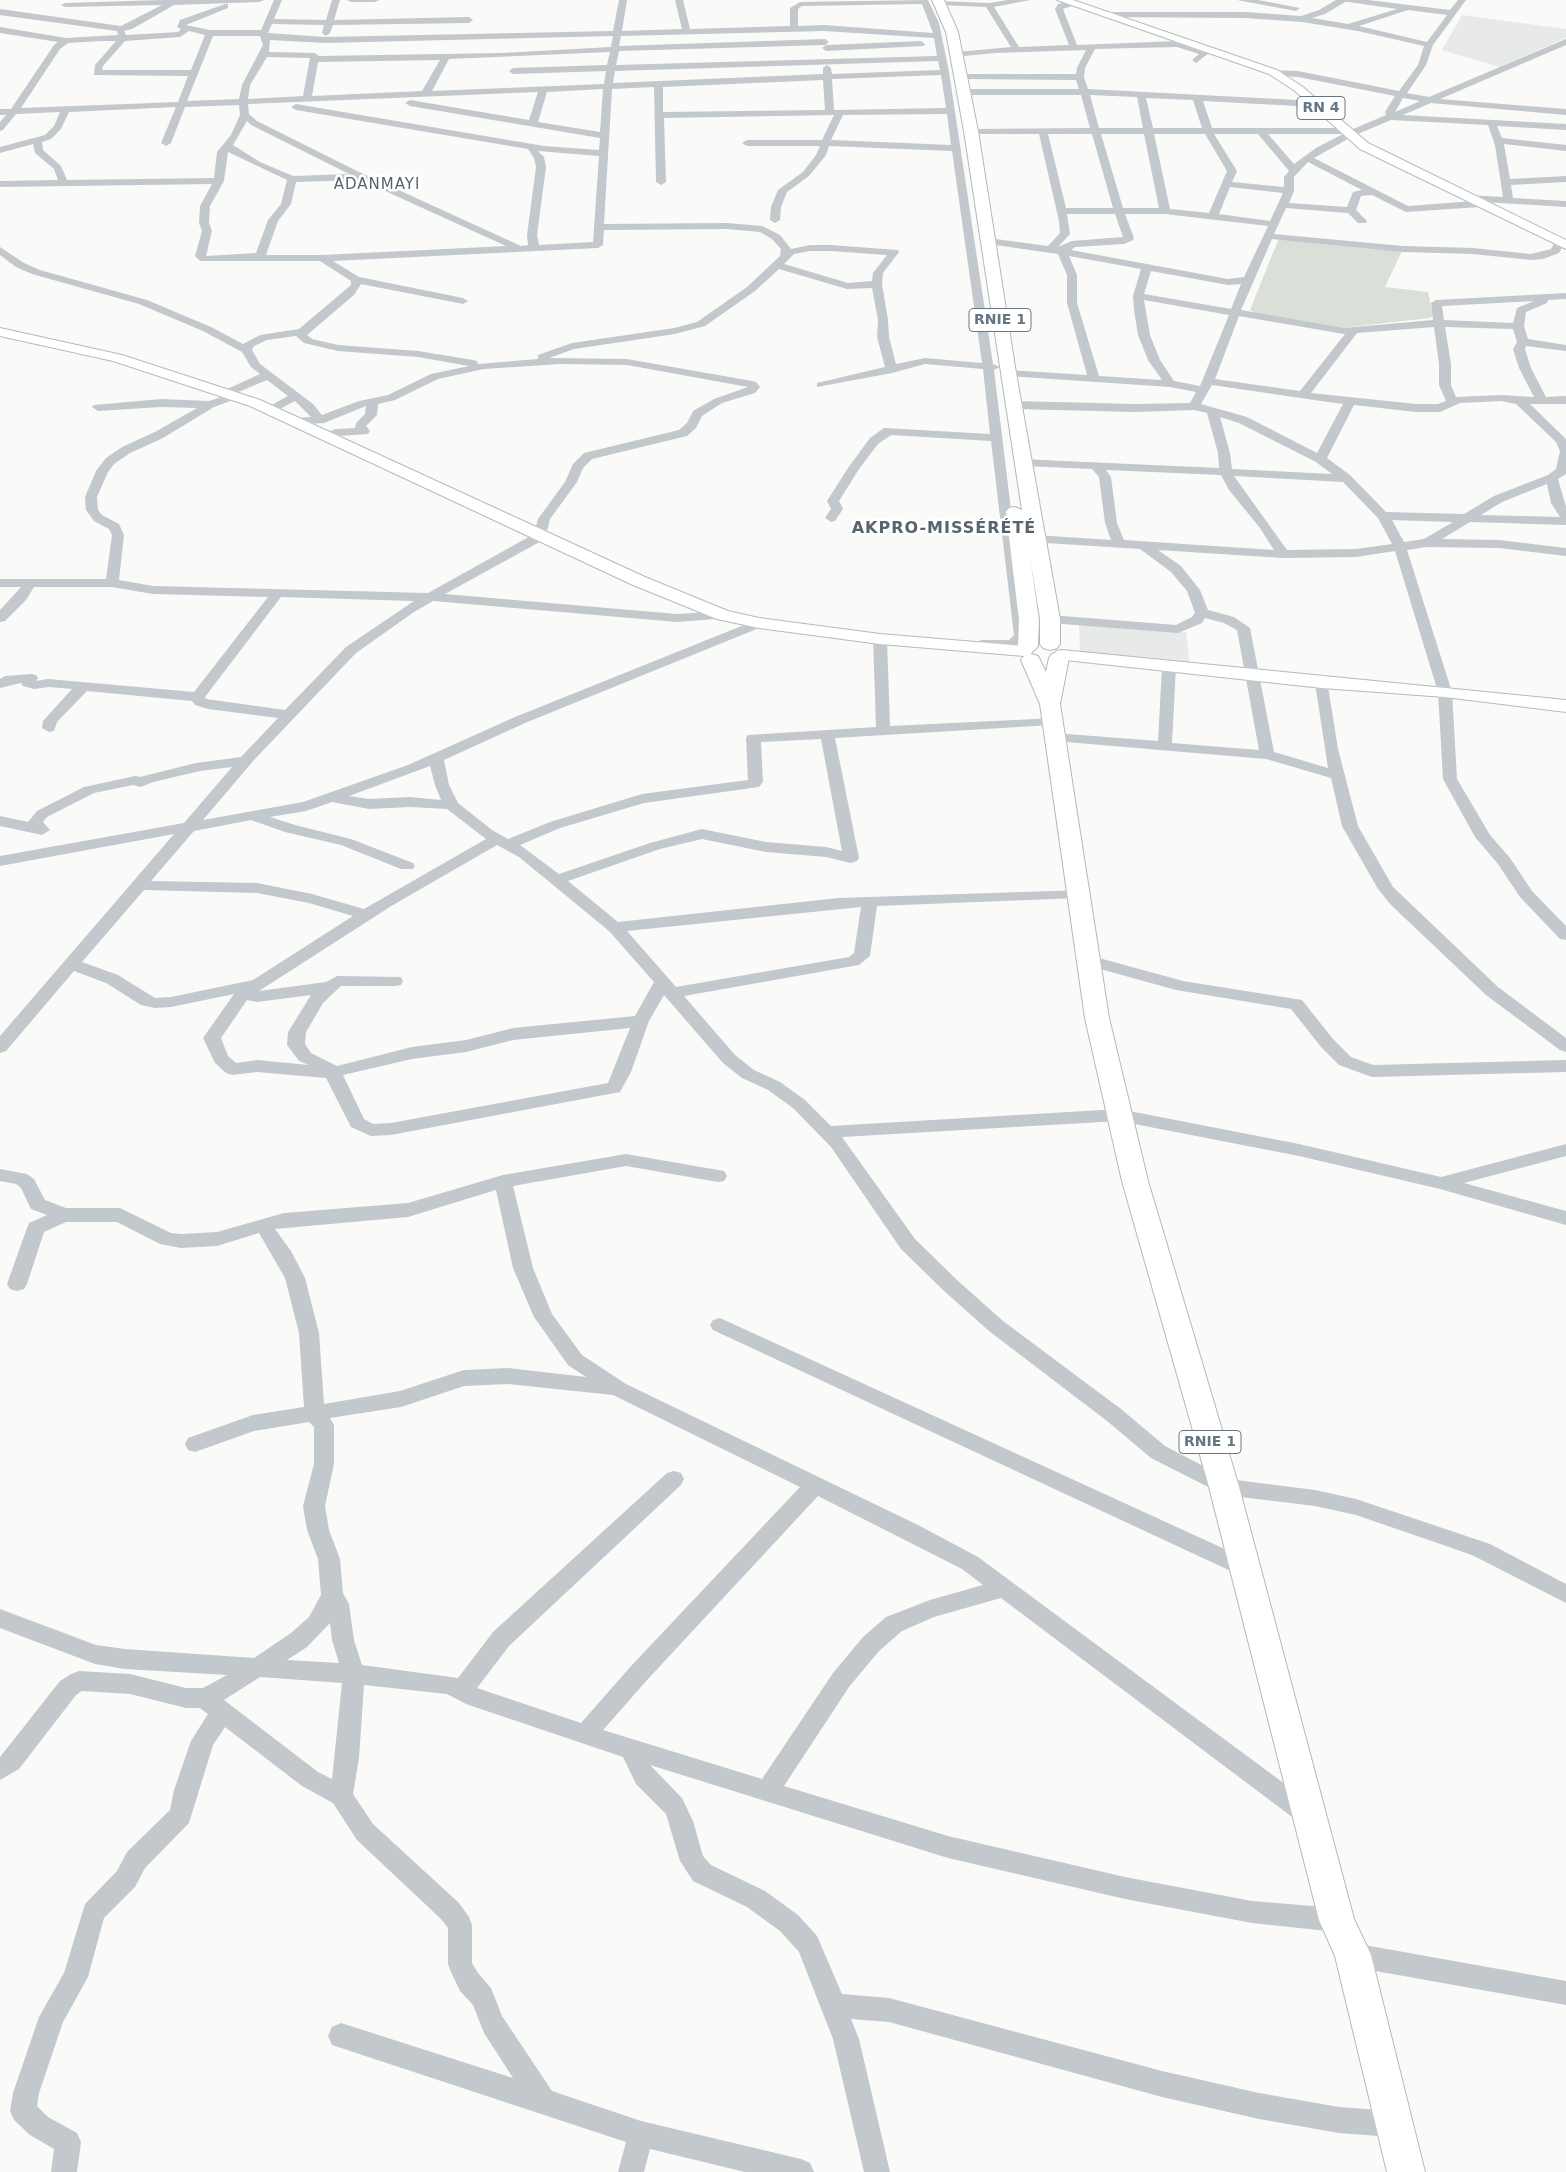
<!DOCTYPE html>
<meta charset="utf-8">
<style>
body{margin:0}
canvas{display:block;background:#fafaf8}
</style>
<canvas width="1566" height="2172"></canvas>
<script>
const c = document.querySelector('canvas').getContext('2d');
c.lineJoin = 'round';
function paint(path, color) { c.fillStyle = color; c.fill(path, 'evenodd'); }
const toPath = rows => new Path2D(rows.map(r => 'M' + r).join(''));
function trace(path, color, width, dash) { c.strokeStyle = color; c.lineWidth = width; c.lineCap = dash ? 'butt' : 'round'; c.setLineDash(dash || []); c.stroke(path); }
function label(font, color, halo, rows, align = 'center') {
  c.font = font + ' "DejaVu Sans",sans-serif'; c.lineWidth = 5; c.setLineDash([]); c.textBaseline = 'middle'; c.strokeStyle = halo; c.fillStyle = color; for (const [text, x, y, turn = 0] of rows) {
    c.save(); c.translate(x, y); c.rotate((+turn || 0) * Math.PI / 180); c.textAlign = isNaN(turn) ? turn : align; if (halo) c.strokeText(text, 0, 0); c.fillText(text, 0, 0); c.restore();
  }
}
paint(toPath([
 [1462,15,1566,29,1566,38,1499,67,1442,50],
 [1079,625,1186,632,1190,666,1080,655]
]), '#e8e9e9');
paint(toPath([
 [1279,238,1402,251,1385,287,1428,292,1433,316,1429,318,1342,328,1255,313,1250,310]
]), '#dadfd7');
const major = toPath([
 [1057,0,1073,0,1277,70,1303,87,1368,143,1566,240,1566,249,1360,149,1295,91,1269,74,1057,0],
 [0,328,122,355,260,400,645,577,728,611,759,618,880,634,1024,646,1030,647,1033,651,1030,655,1024,656,880,644,759,628,717,619,633,585,250,406,113,361,0,336,0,328],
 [1062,650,1566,700,1566,712,1445,697,1322,688,1056,659,1053,655,1056,651,1062,650]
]);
const highway = toPath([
 [932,0,944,0,958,32,978,131,1016,373,1060,619,1060,644,1057,648,1050,650,1043,648,1040,644,1040,619,1030,557,1039,620,1038,646,1035,650,1028,652,1021,650,1018,646,1019,620,1006,512,1009,508,1015,507,1022,510,964,131,946,32,932,0],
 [1059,652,1066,654,1069,658,1060,704,1109,1018,1148,1181,1239,1487,1354,1919,1371,1955,1425,2172,1387,2172,1335,1956,1319,1920,1209,1487,1122,1181,1085,1018,1040,704,1021,660,1024,656,1031,654,1038,656,1046,672,1049,658,1052,654,1059,652]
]);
trace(major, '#b5babe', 2);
trace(highway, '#b4b9bd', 2);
paint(toPath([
 [163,0,264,0,260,2,174,5,132,29,124,31,126,35,178,32,181,29,177,27,180,20,225,4,228,4,228,8,186,25,210,30,261,30,274,0,282,0,274,19,326,20,332,0,340,0,334,20,469,17,473,20,469,23,333,25,330,33,326,36,322,33,324,25,272,24,268,33,325,37,613,31,619,0,627,0,622,31,682,29,675,0,683,0,690,29,790,26,790,8,800,2,928,0,939,23,949,72,993,364,1000,367,994,370,1021,592,1028,624,1028,635,1022,644,1012,648,988,647,977,651,970,647,981,640,1009,640,1014,635,991,441,891,435,878,444,859,469,839,501,843,509,835,521,831,522,825,518,831,509,827,501,848,468,870,438,884,428,990,434,983,369,925,364,892,373,817,387,817,383,885,367,877,337,878,320,872,288,847,289,779,269,755,291,705,326,675,334,574,349,549,358,627,359,752,381,756,382,760,387,755,393,722,403,702,416,696,428,687,436,592,459,583,468,577,482,550,519,545,539,445,594,677,614,723,611,730,615,728,618,677,622,433,601,414,612,356,653,254,760,203,820,303,802,408,765,515,717,759,619,766,623,764,626,525,723,444,760,449,785,458,803,492,830,508,839,550,822,642,794,748,780,746,738,748,735,876,727,873,639,880,635,887,639,890,726,1057,718,1059,721,1052,725,835,738,859,858,857,861,851,863,826,857,766,852,702,839,660,849,568,881,618,922,838,898,1084,890,1086,893,1084,896,1078,898,877,906,870,956,859,965,684,996,735,1055,754,1070,780,1082,805,1100,831,1126,1119,1109,1299,1144,1441,1177,1566,1144,1566,1156,1464,1183,1566,1211,1566,1225,1440,1189,1299,1156,1119,1121,842,1137,915,1239,957,1280,1003,1321,1121,1409,1165,1446,1228,1479,1315,1490,1356,1499,1490,1544,1566,1584,1566,1603,1474,1556,1452,1548,1356,1515,1315,1506,1224,1495,1151,1458,1107,1421,989,1331,943,1290,901,1249,831,1147,793,1108,768,1090,742,1078,723,1063,664,995,649,1021,631,1072,620,1092,391,1135,371,1136,351,1127,326,1078,257,1072,232,1075,226,1073,215,1063,203,1038,234,994,171,1007,155,1008,141,1005,106,983,74,971,6,1051,0,1053,0,1036,174,834,0,866,0,856,184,823,232,767,200,771,153,782,141,787,133,785,94,793,47,817,43,822,50,830,42,835,0,826,0,816,28,822,37,811,84,787,135,776,140,777,196,763,241,757,278,718,208,709,195,705,192,701,87,691,57,722,54,731,49,732,42,728,43,721,72,689,49,687,34,689,23,686,21,683,0,688,0,679,5,676,31,674,36,675,38,678,36,681,48,679,194,692,268,597,153,594,112,587,34,587,26,600,5,621,0,622,0,610,21,587,0,587,0,579,106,579,112,535,109,529,94,521,86,510,85,497,96,471,106,458,122,447,155,432,197,408,161,407,98,411,92,407,94,405,161,399,209,401,224,396,221,393,223,391,260,374,251,367,242,352,203,331,139,304,32,274,16,267,0,255,0,247,24,263,40,270,147,300,211,327,243,344,260,335,299,329,351,285,351,281,320,261,200,261,195,256,202,231,199,223,200,206,212,184,0,187,0,181,58,180,54,169,35,153,33,144,0,153,0,147,45,135,54,126,60,112,16,114,3,130,0,131,0,122,6,115,0,115,0,109,11,109,54,45,58,42,0,33,0,27,66,38,118,35,117,31,0,15,0,9,121,26,162,5,65,7,61,5,65,3,163,0],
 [922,4,933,33,824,25,798,26,798,9,802,6,922,4],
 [189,31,205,35,191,70,102,70,103,66,125,41,180,37,189,31],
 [824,31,934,38,937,56,616,65,619,51,825,45,829,42,825,39,619,46,621,36,824,31],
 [213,36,260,36,263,45,242,85,239,99,187,101,213,36],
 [613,36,611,47,502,53,319,56,315,53,269,52,270,40,325,43,613,36],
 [101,41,116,41,95,65,94,75,188,76,178,102,21,108,60,49,68,43,101,41],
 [610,52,607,65,513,68,509,71,513,74,606,71,604,84,432,91,449,59,610,52],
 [267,57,310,58,303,96,248,99,250,85,267,57],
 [440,60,422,91,312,96,318,62,440,60],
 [938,61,940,70,832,74,831,68,827,65,823,68,823,74,613,83,615,71,938,61],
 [941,75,946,108,834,110,832,79,941,75],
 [823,80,825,110,663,112,663,87,823,80],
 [654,87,656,182,661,185,666,182,664,118,834,115,822,140,747,140,742,143,747,146,820,146,816,155,803,172,778,190,771,207,770,220,775,223,780,220,781,207,787,192,809,176,826,155,829,146,952,151,982,363,925,358,896,364,889,337,888,320,882,284,883,273,899,252,898,250,830,245,810,245,791,249,780,235,762,226,727,223,604,224,612,89,654,87],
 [603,89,600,132,538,122,547,92,603,89],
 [538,92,529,120,410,100,405,103,410,106,600,138,599,150,544,146,296,104,291,107,296,110,528,149,534,158,536,167,527,235,528,245,521,246,357,171,257,121,249,114,248,104,538,92],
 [239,105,240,115,231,135,217,152,214,178,67,180,61,166,43,150,42,142,51,139,61,129,69,112,176,107,161,143,166,146,171,143,185,107,239,105],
 [947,114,951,145,831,140,843,115,947,114],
 [247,121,251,125,349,174,293,176,260,162,233,145,247,121],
 [538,151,599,156,593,242,539,245,537,235,546,167,544,157,538,151],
 [228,152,287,180,281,204,268,220,256,253,206,256,212,231,209,223,210,206,224,181,228,152],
 [361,180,506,246,322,255,266,255,278,221,291,204,296,182,361,180],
 [727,229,760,232,772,239,781,249,780,256,747,287,697,322,674,328,572,343,538,355,538,359,478,364,477,361,473,360,418,351,338,345,312,339,307,335,354,295,361,284,463,304,468,301,463,298,359,277,333,261,598,248,603,245,604,230,727,229],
 [810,251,830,251,887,255,873,273,872,281,848,283,784,264,794,254,810,251],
 [296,336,304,343,338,351,418,357,469,366,431,374,388,395,359,401,322,415,313,404,260,364,252,350,254,346,267,340,296,336],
 [560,364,627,365,748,387,714,399,693,411,687,423,679,430,584,453,573,464,565,482,538,519,534,534,428,593,153,586,119,580,124,535,119,524,102,515,98,510,97,497,108,472,114,464,130,453,163,438,214,407,238,398,240,396,236,393,267,380,288,396,266,408,266,412,274,412,295,401,311,417,289,418,289,424,293,425,324,423,366,406,365,414,356,423,355,428,336,429,322,434,320,437,326,441,338,436,368,434,370,431,366,426,377,415,378,404,395,400,438,379,484,369,560,364],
 [281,597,414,601,346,647,285,710,206,699,205,697,281,597],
 [821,739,842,851,826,847,766,842,702,829,650,843,559,874,520,845,560,828,644,803,759,787,763,782,761,742,821,739],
 [430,766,435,785,441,800,410,797,369,799,349,796,430,766],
 [332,802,369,809,410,807,447,809,486,839,364,909,312,894,257,883,151,881,194,831,251,820,285,832,341,845,401,869,413,869,415,866,413,863,351,839,295,825,270,817,306,811,332,802],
 [497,845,519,857,609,931,654,982,635,1016,513,1028,466,1040,412,1047,337,1066,311,1053,305,1044,306,1032,323,1003,341,986,395,986,401,985,403,981,401,977,337,976,326,982,259,991,393,905,497,845],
 [144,890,257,893,309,903,353,916,253,980,171,997,155,998,118,975,82,962,144,890],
 [861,907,854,953,849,957,676,987,627,931,861,907],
 [311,995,288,1032,287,1045,299,1061,309,1065,257,1060,236,1063,228,1056,221,1038,247,1000,257,1002,311,995],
 [630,1028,608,1083,391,1123,373,1124,364,1119,343,1075,412,1059,466,1052,513,1040,630,1028],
 [347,0,379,0,375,2,351,2,347,0],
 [1008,0,1030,0,994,7,1019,47,1069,45,1055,9,1058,4,1072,1,1076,3,1075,5,1063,9,1077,45,1178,41,1209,53,1196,63,1192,60,1199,54,1177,47,1095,49,1085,68,1084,77,1088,89,1316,101,1321,104,1316,107,1203,101,1212,128,1347,128,1351,130,1386,115,1385,112,1395,96,1298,77,1273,75,1270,74,1270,70,1298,71,1399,91,1418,65,1424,46,1358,31,1302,22,1245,18,1104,17,1101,16,1101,12,1245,12,1301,16,1319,10,1336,0,1368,0,1450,10,1458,0,1466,0,1433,45,1426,65,1407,93,1429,97,1566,39,1566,45,1440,99,1566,109,1566,115,1431,103,1403,115,1566,124,1566,130,1497,126,1502,138,1566,145,1566,151,1504,144,1510,179,1566,176,1566,182,1511,185,1513,198,1566,201,1566,207,1484,202,1484,206,1480,207,1406,212,1372,195,1361,196,1356,210,1367,221,1366,223,1358,223,1348,213,1286,208,1274,234,1403,246,1473,248,1531,254,1551,249,1556,240,1560,239,1565,242,1559,253,1543,259,1531,260,1473,254,1403,252,1272,239,1241,310,1344,328,1433,320,1431,303,1436,300,1566,293,1566,299,1548,300,1547,303,1526,312,1524,326,1528,339,1566,345,1566,351,1526,346,1525,349,1531,368,1546,397,1566,396,1566,404,1530,404,1566,439,1566,474,1558,479,1566,507,1566,525,1470,522,1442,539,1499,540,1566,548,1566,556,1499,548,1426,547,1407,550,1452,692,1457,779,1490,835,1510,858,1532,891,1566,926,1566,940,1560,939,1520,897,1498,864,1475,837,1443,779,1438,692,1395,551,1356,557,1283,558,1158,550,1181,566,1200,590,1208,610,1234,617,1250,628,1274,752,1328,768,1315,683,1322,679,1327,680,1338,749,1358,826,1393,887,1498,987,1566,1038,1566,1052,1560,1050,1486,995,1391,905,1378,889,1342,826,1331,778,1266,759,1054,741,1047,737,1054,733,1158,741,1162,667,1169,663,1176,667,1172,743,1259,750,1237,630,1224,623,1205,618,1202,623,1178,633,1050,623,1043,619,1050,615,1176,625,1192,617,1195,613,1187,591,1171,572,1140,549,1031,542,1030,539,1031,536,1036,535,1111,540,1105,523,1099,477,1092,469,1024,466,1020,465,1018,462,1020,459,1219,468,1218,453,1207,413,1194,410,1136,412,1014,409,1008,405,1014,401,1136,404,1190,403,1196,392,1170,387,1008,376,1002,373,1008,370,1087,375,1067,303,1067,275,1058,254,988,244,983,241,988,238,1048,246,1060,233,1059,221,1039,134,971,134,966,131,968,129,1090,128,1081,95,964,95,959,92,964,89,1079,89,1076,80,959,79,958,77,962,74,1076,74,1077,68,1086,50,995,53,954,57,953,55,957,52,1011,47,986,7,940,5,936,3,937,1,989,3,1008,0],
 [1345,2,1348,2,1397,9,1348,24,1312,18,1325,14,1345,2],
 [1408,10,1447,15,1427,42,1359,26,1408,10],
 [1090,95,1137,97,1143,128,1099,128,1090,95],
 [1146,98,1193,100,1202,128,1153,128,1146,98],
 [1403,98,1420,101,1395,112,1403,98],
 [1391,120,1488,125,1495,145,1503,197,1467,195,1462,198,1463,200,1474,201,1408,206,1314,158,1353,136,1391,120],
 [1048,134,1092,134,1113,208,1066,208,1048,134],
 [1101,134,1144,134,1159,208,1123,208,1101,134],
 [1154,134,1205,134,1227,171,1209,213,1170,209,1154,134],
 [1214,134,1258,134,1289,171,1284,177,1284,187,1232,182,1237,171,1214,134],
 [1268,134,1343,134,1316,148,1294,164,1268,134],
 [1308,162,1362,190,1353,192,1347,207,1289,203,1294,191,1294,177,1308,162],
 [1230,187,1283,193,1270,221,1219,214,1230,187],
 [1067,214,1115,214,1123,237,1072,241,1058,247,1070,234,1067,214],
 [1125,214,1165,214,1268,226,1244,277,1228,279,1071,250,1075,247,1124,244,1133,240,1134,238,1125,214],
 [1069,256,1141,269,1133,296,1134,310,1138,335,1148,360,1162,380,1099,376,1077,303,1077,275,1069,256],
 [1151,271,1228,285,1241,284,1231,309,1144,294,1151,271],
 [1144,300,1229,315,1200,386,1174,381,1160,360,1150,335,1144,300],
 [1534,301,1517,308,1513,323,1444,320,1442,306,1534,301],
 [1239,316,1344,334,1345,334,1300,391,1215,379,1239,316],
 [1434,327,1439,364,1439,385,1446,401,1438,404,1416,404,1311,393,1357,333,1434,327],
 [1445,327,1513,329,1517,342,1513,349,1519,368,1534,397,1501,395,1456,397,1451,385,1451,364,1445,327],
 [1212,385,1314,400,1343,404,1317,453,1247,417,1201,404,1212,385],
 [1501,401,1516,404,1556,442,1560,451,1556,469,1548,475,1494,496,1464,514,1386,512,1350,475,1327,458,1354,405,1416,412,1440,412,1460,403,1501,401],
 [1220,417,1239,423,1316,462,1332,474,1232,469,1230,453,1220,417],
 [1106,470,1221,475,1229,490,1260,528,1274,550,1124,540,1117,523,1111,477,1106,470],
 [1234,476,1343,482,1378,518,1392,544,1356,549,1287,550,1234,476],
 [1547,484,1551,503,1560,517,1481,515,1502,502,1547,484],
 [1392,520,1453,522,1424,539,1404,542,1392,520],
 [1237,0,1258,0,1300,8,1296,11,1237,0],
 [921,41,925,44,924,46,826,51,822,48,826,45,921,41],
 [1088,955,1183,981,1302,1000,1333,1039,1351,1057,1373,1065,1566,1060,1566,1072,1372,1077,1339,1065,1321,1047,1291,1009,1176,990,1082,964,1080,960,1082,956,1088,955],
 [626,1154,718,1170,724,1171,727,1176,724,1181,718,1182,626,1166,513,1186,533,1268,552,1314,582,1355,626,1384,918,1525,978,1557,1316,1807,1320,1815,1316,1823,1308,1826,1300,1823,1001,1598,934,1617,902,1631,879,1651,849,1687,784,1786,948,1836,1125,1877,1252,1901,1337,1908,1346,1912,1349,1920,1346,1928,1337,1932,1252,1923,1125,1899,948,1858,650,1765,682,1798,693,1821,703,1856,711,1865,765,1891,798,1915,817,1936,842,1994,889,1998,1162,2071,1259,2093,1339,2107,1392,2111,1401,2115,1405,2124,1401,2133,1392,2137,1339,2133,1259,2119,1162,2097,889,2022,851,2019,859,2039,890,2172,864,2172,833,2039,799,1952,780,1931,747,1907,693,1881,680,1861,666,1814,636,1784,623,1757,466,1704,447,1694,364,1685,359,1758,353,1794,373,1824,459,1903,469,1917,472,1925,472,1963,478,1973,491,1988,502,2016,552,2091,641,2121,801,2159,810,2163,814,2172,745,2172,650,2149,644,2172,618,2172,626,2142,332,2045,328,2036,332,2027,341,2023,513,2078,484,2033,473,2005,460,1991,451,1972,448,1964,448,1928,441,1919,357,1840,333,1803,302,1786,225,1727,213,1745,189,1823,145,1868,135,1887,104,1918,88,1977,63,2022,39,2093,37,2106,48,2117,77,2133,81,2142,77,2172,51,2172,54,2149,30,2135,14,2120,10,2111,13,2093,39,2017,64,1973,85,1904,117,1871,127,1852,170,1810,174,1790,191,1741,208,1714,200,1708,186,1708,130,1694,82,1691,76,1695,19,1769,0,1780,0,1757,60,1681,71,1674,79,1671,130,1674,186,1688,203,1688,227,1675,125,1669,95,1664,0,1628,0,1609,96,1645,125,1649,254,1658,291,1633,309,1617,321,1595,318,1559,307,1530,303,1506,314,1464,314,1427,309,1422,254,1431,195,1452,188,1450,185,1444,188,1438,253,1415,304,1407,299,1333,285,1278,259,1233,217,1246,181,1248,160,1244,117,1222,66,1222,44,1232,27,1284,24,1289,17,1291,10,1289,7,1284,27,1228,29,1223,47,1215,31,1209,21,1188,16,1184,0,1181,0,1169,27,1174,34,1179,45,1200,66,1208,120,1208,171,1233,181,1234,217,1232,284,1213,408,1203,503,1175,626,1154],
 [496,1190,513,1268,534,1317,568,1365,586,1377,508,1368,464,1370,400,1391,324,1404,319,1333,305,1278,291,1251,275,1229,408,1217,496,1190],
 [508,1384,613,1395,800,1487,632,1665,581,1723,477,1688,509,1646,681,1485,684,1479,681,1473,674,1471,667,1473,493,1632,458,1678,362,1665,354,1640,349,1604,343,1593,340,1559,329,1530,325,1506,334,1464,334,1425,330,1418,401,1407,464,1386,508,1384],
 [818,1496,962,1569,983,1585,930,1600,886,1617,863,1637,833,1673,762,1779,603,1730,648,1679,818,1496],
 [330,1623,332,1640,339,1663,287,1660,307,1647,330,1623],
 [260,1677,342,1683,332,1779,318,1772,224,1700,260,1677],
 [720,1318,1251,1561,1254,1567,1251,1573,1243,1576,1235,1573,713,1330,710,1325,713,1320,720,1318],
 [1353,1943,1566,1981,1566,2005,1353,1967,1344,1963,1341,1955,1344,1947,1353,1943]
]), '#c3c8cc');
paint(major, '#fff');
paint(highway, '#fff');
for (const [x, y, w] of [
 [1321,108,48],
 [1000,320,62],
 [1210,1442,62]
]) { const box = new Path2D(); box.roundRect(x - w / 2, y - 11.5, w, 23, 4); c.fillStyle = '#fff'; c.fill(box); trace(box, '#657683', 1); }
label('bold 14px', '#657683', null, [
 ["RN 4",1321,108],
 ["RNIE 1",1000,320],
 ["RNIE 1",1210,1442]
]);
c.letterSpacing = '1px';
label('15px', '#57646e', '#fff', [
 ["ADANMAYI",377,185]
]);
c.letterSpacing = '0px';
c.letterSpacing = '1px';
label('bold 16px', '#57646e', '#fff', [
 ["AKPRO-MISSÉRÉTÉ",944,529]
]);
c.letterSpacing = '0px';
</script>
